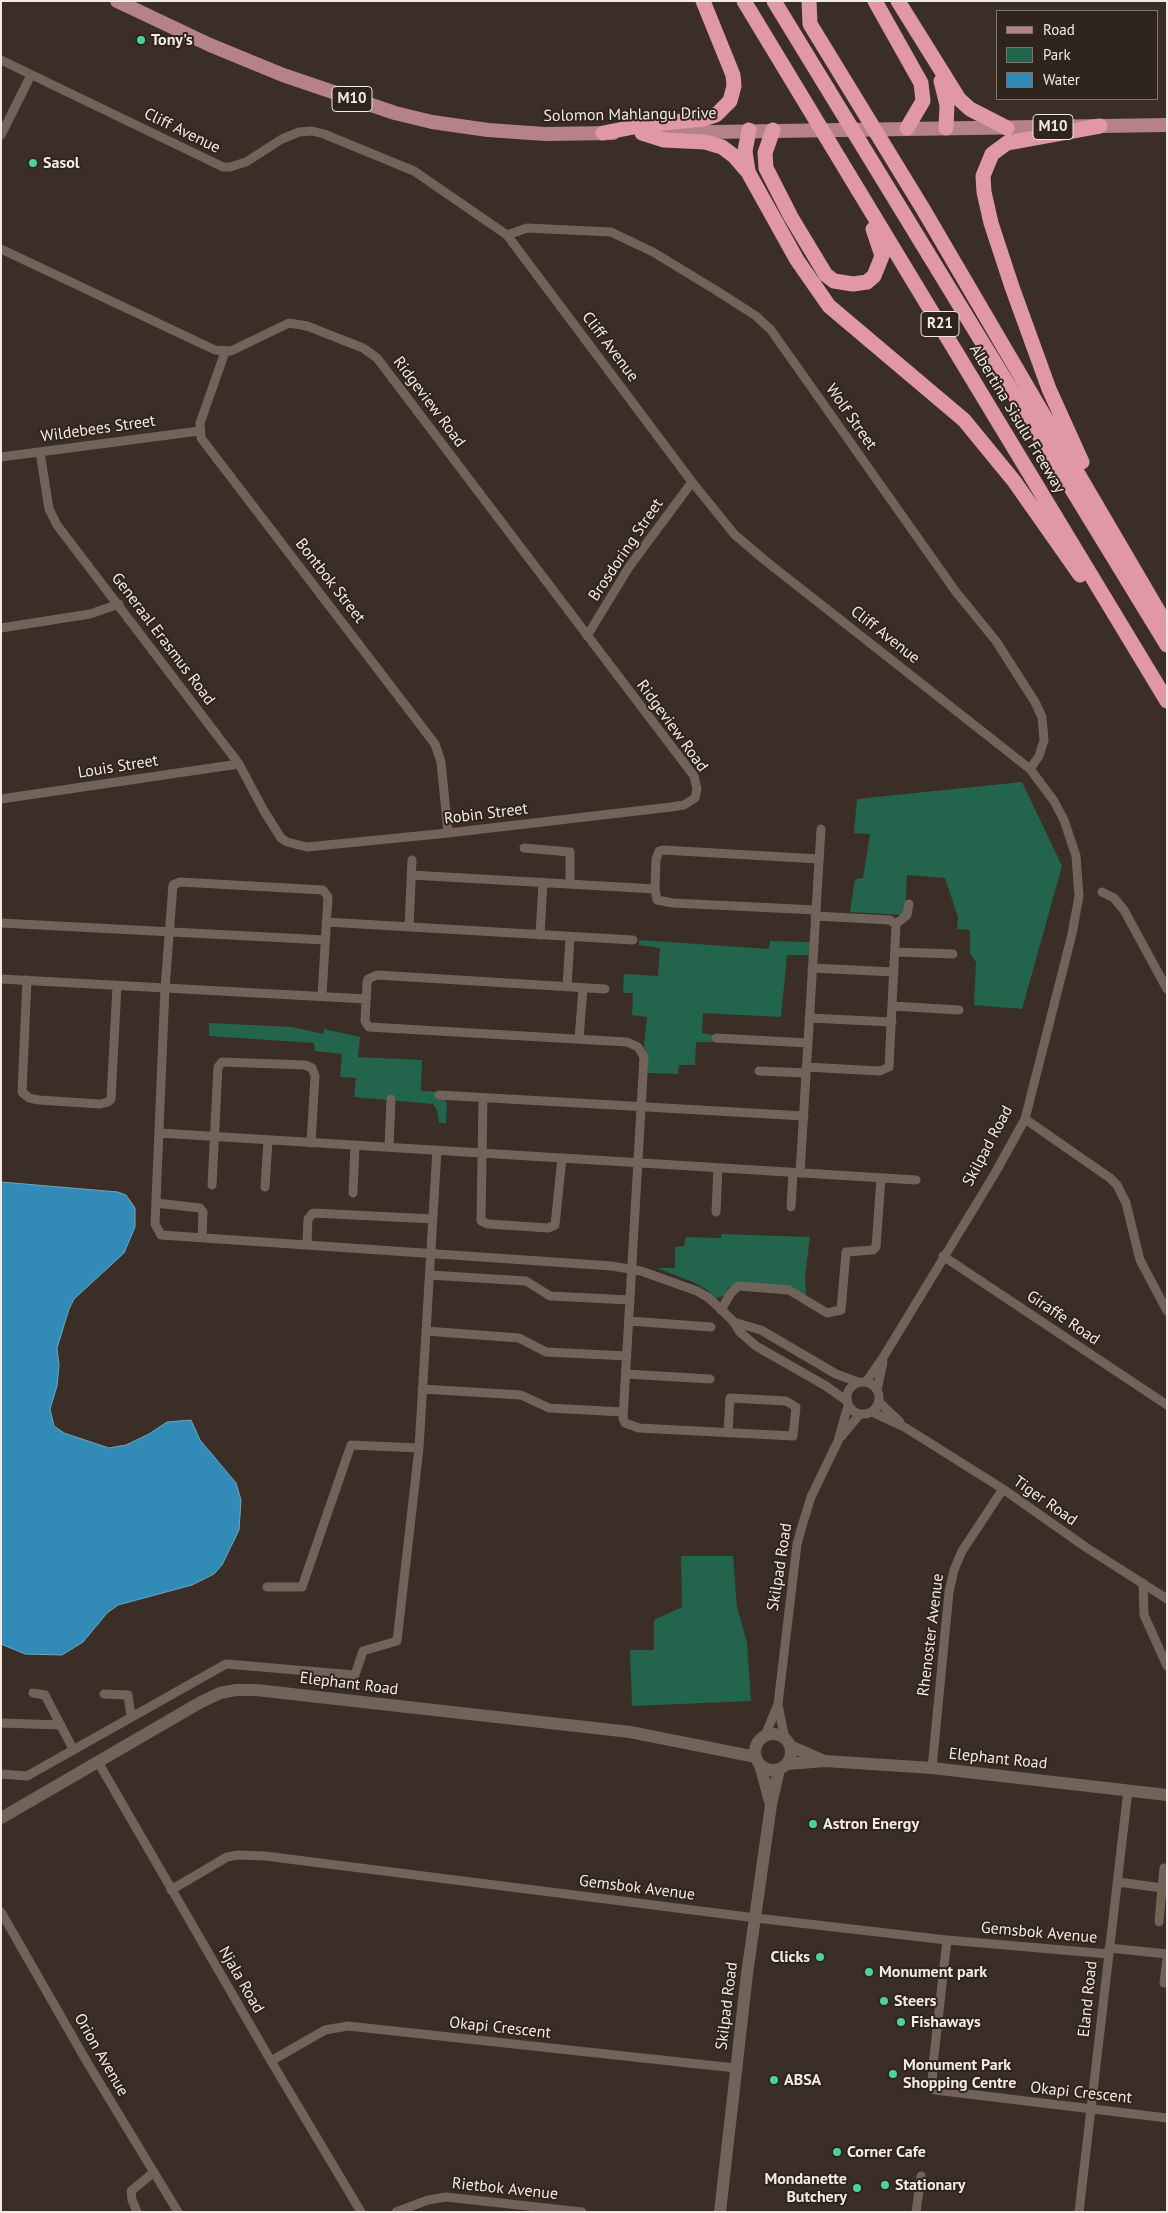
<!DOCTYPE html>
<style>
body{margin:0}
#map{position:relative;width:1168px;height:2213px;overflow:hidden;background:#3b2e26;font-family:"PT Sans",sans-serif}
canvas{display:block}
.frame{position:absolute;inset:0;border:2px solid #f2eae4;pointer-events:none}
.legend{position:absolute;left:996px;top:10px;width:162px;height:90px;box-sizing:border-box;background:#30251c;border:1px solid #7e746c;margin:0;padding:6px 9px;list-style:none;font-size:15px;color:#f2eae4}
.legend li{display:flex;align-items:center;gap:10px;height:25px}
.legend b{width:25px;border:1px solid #7e746c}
</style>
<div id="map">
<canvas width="1168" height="2213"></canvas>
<div class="frame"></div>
<ul class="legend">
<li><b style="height:6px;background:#b48288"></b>Road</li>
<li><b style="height:14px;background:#23644c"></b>Park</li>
<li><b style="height:14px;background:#318bb6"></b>Water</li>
</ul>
</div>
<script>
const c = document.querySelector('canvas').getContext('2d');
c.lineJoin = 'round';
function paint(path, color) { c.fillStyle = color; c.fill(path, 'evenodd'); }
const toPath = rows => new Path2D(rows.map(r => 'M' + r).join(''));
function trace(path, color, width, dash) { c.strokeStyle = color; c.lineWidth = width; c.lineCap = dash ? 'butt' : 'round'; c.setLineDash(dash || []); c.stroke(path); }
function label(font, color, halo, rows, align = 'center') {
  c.font = font + ' "PT Sans",sans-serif'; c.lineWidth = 4; c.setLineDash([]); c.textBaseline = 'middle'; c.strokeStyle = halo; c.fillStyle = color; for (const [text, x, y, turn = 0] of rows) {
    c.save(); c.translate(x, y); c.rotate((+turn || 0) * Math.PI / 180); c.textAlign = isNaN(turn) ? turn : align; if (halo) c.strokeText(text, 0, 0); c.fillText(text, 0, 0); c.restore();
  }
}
paint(toPath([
 [1022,782,1062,866,1022,1009,974,1005,976,962,970,953,970,930,957,929,958,917,945,878,907,875,905,911,903,915,850,912,855,879,863,878,870,834,854,833,857,799],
 [639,940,769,949,770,941,810,942,810,955,787,955,781,1017,703,1013,702,1033,713,1035,712,1042,696,1042,695,1065,679,1065,678,1074,648,1073,648,1056,644,1046,647,1017,632,1015,633,993,623,993,624,974,658,976,660,948,639,945],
 [209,1023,293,1027,323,1034,324,1029,360,1037,358,1057,422,1060,421,1091,439,1092,447,1103,446,1123,439,1123,437,1110,433,1104,354,1097,356,1078,340,1077,342,1054,315,1051,314,1043,209,1036],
 [721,1234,810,1237,805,1277,806,1295,738,1283,728,1288,725,1296,716,1298,706,1289,693,1282,657,1268,675,1268,675,1247,684,1246,686,1237,721,1238],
 [681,1556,733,1556,737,1607,747,1643,751,1701,632,1706,630,1650,654,1650,654,1620,682,1607]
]), '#23644c');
const water = toPath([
 [1,1182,118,1192,126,1195,135,1208,135,1227,124,1253,74,1299,69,1309,57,1348,59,1365,57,1386,50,1409,54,1426,64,1433,109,1448,126,1445,149,1434,167,1422,191,1420,200,1440,236,1483,241,1500,239,1530,222,1565,214,1574,192,1585,118,1605,107,1613,83,1642,62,1655,25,1654,1,1644,1,1182]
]);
paint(water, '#318bb6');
trace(water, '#6ba8c4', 1);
trace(toPath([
 [1,60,223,167,230,167,246,162,282,139,299,132,312,131,324,134,414,171,507,235,692,482,735,535,767,562,1030,769,1054,801,1064,820,1076,856,1079,896,1072,934,1025,1119,994,1175,884,1356,866,1382],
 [1,135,31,75],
 [507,235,527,228,611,232,653,252,717,291,756,316,771,330,956,592,996,641,1035,702,1042,717,1044,740,1039,756,1030,769],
 [1,249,215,350,231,351,289,323,307,326,363,348,377,358,694,776,697,789,695,798,684,805,671,807,448,833,307,847,287,842,281,838,264,811,239,764,57,525,49,509,40,452],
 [225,352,200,423,201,438,435,744,441,762,448,833],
 [1,457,199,431],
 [1,628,90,614,119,604],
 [587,636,629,567,692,482],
 [1,799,239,764],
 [524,848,570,852,570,884],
 [411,875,655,889],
 [1102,892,1114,898,1124,910,1167,989],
 [816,910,673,903,657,900,655,889,656,859,659,851,663,850,819,859],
 [326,922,633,940],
 [1,923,325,940],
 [896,924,907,915,909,904],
 [409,927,412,860],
 [540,935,543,882],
 [896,952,953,954],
 [812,968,894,972],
 [1,979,366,999],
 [27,980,22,1092,29,1098,39,1100,100,1104,108,1102,111,1099,117,986],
 [567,987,570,937],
 [605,989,377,975,368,979,367,983,365,1021,369,1027,627,1042,638,1047,644,1057,623,1418,625,1423,639,1428,793,1436,796,1407,786,1401,730,1398,728,1433],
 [322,995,328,897,323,890,180,882,173,885,165,988,155,1224,161,1235,612,1266,641,1271,697,1291,709,1298,733,1321,740,1332,756,1346,826,1386,847,1401],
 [892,1006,959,1010],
 [809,1018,892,1022],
 [716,1038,808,1043],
 [579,1039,583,988],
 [806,1067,880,1071,889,1067,896,924,890,920,815,916],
 [759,1071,806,1073],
 [439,1095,804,1116],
 [483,1099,481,1221,488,1224,548,1228,555,1225,562,1158],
 [1025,1119,1110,1178,1117,1185,1126,1203,1140,1260,1167,1311],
 [159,1133,916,1180],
 [389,1147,391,1099],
 [800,1173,821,829],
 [212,1185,218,1067,222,1062,305,1065,312,1068,315,1076,311,1143],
 [265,1187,268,1140],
 [353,1193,355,1145],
 [156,1203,200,1208,203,1212,202,1238],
 [791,1207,793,1173],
 [716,1212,718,1168],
 [307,1243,308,1219,313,1213,433,1219],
 [943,1256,1167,1405],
 [430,1275,526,1281,550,1296,630,1300],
 [721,1310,731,1293,738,1286,789,1290,827,1313,841,1310,846,1252,873,1250,876,1247,881,1178],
 [629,1321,711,1327],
 [733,1322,761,1330,836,1374,858,1382],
 [426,1331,519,1338,546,1352,627,1356],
 [626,1374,710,1379],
 '847 1398a16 16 0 1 1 32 0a16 16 0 1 1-32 0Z',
 [422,1389,521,1395,549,1408,623,1412],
 [877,1390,883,1362],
 [879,1402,900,1422],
 [872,1412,906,1428,1003,1489,1087,1548,1167,1599],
 [841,1437,860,1414],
 [1143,1583,1144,1615,1167,1666],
 [267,1587,302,1587,351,1445,419,1448],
 [33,1693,45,1695,73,1749],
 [104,1694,128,1695,131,1716],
 [778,1705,785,1739],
 [1,1723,61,1725],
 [765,1736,778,1704,797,1544,802,1526,811,1497,838,1441,848,1406],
 [98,1762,271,2061,361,2212],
 [932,1768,949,1592,954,1570,962,1551,1003,1489],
 [1,1774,27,1776,226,1664,355,1675,363,1651,397,1641,419,1448,437,1150],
 [1118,1882,1162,1888,1159,1922],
 [1162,1888,1164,1868],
 [171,1890,227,1857,238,1855,265,1856,756,1918,947,1940,1109,1954],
 [1,1912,87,2062,178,2212],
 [947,1940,934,2056,932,2083,935,2090,1167,2118],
 [1109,1948,1167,1954],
 [1164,1983,1167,1958],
 [271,2061,325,2030,348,2026,735,2068],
 [137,2212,132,2200,131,2191,154,2172],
 [396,2212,428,2200,446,2197,582,2212],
 [916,2212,921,2176],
 [1079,2212,1128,1790]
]), '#71635a', 9);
trace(toPath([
 '755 1752a18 18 0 1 1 36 0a18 18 0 1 1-36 0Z',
 [790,1746,822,1760],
 [787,1764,825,1761,932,1768,1167,1795],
 [760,1765,771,1805],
 [1,1818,201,1702,220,1693,236,1690,256,1690,630,1732,756,1757],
 [720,2212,747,1974,771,1805,779,1769]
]), '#71635a', 12);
trace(toPath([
 [117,1,210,45,283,75,395,113,432,122,488,130,545,134,613,133],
 [647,133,1167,125]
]), '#b48288', 14);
trace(toPath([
 [744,1,1167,701],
 [774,1,1167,645],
 [809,1,810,24,923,209,1167,626],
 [875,1,921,83,923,101,907,128],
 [898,1,959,99,970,109,1007,128],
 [941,81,947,105,946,128],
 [773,130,765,153,766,168,791,217,826,275,834,281,853,284,867,282,874,276,882,256,873,229],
 [603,133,644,125,704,119,716,115,730,101,734,86,733,75,703,1],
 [642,133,664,140,705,142,722,147,734,156,748,172,797,260,829,306,964,420,1014,481,1080,575],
 [748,171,745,151,749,130],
 [1082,462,1049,389,1012,287,991,223,984,192,983,176,992,154,1007,143,1100,126]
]), '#e097a6', 15);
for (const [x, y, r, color] of [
 [141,40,5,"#4cd39a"],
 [33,163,5,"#4cd39a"],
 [813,1824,5,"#4cd39a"],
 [820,1957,5,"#4cd39a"],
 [869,1972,5,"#4cd39a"],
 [884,2001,5,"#4cd39a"],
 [901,2022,5,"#4cd39a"],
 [893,2074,5,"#4cd39a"],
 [774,2080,5,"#4cd39a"],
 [837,2152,5,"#4cd39a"],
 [885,2185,5,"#4cd39a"],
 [857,2188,5,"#4cd39a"]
]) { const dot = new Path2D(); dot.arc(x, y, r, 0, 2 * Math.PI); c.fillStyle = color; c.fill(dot); trace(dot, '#30251c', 2); }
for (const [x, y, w] of [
 [352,99,40],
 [1053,127,40],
 [940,324,38]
]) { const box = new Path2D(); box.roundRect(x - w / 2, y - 12.5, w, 25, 4); c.fillStyle = '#30251c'; c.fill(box); trace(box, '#f2eae4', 1); }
label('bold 15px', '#f2eae4', null, [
 ["M10",352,99],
 ["M10",1053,127],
 ["R21",940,324]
]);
label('bold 16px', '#f2eae4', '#30251c', [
 ["Tony's",151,40],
 ["Sasol",43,163],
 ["Astron Energy",823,1824],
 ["Clicks",810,1957,"right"],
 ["Monument park",879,1972],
 ["Steers",894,2001],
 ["Fishaways",911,2022],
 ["Monument Park",903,2065],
 ["Shopping Centre",903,2083],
 ["ABSA",784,2080],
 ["Corner Cafe",847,2152],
 ["Mondanette",847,2179,"right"],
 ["Butchery",847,2197,"right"],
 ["Stationary",895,2185]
], 'left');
label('16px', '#f2eae4', '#30251c', [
 ["Solomon Mahlangu Drive",630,115,-1],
 ["Cliff Avenue",182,131,26],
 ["Cliff Avenue",610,347,53],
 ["Ridgeview Road",429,402,53],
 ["Wolf Street",851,417,55],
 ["Albertina Sisulu Freeway",1017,419,59],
 ["Wildebees Street",98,429,-8],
 ["Brosdoring Street",626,550,-56],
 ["Bontbok Street",330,581,52],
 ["Cliff Avenue",885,635,38],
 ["Generaal Erasmus Road",163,639,53],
 ["Ridgeview Road",672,726,54],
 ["Louis Street",118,767,-9],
 ["Robin Street",486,814,-7],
 ["Skilpad Road",988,1146,-62],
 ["Giraffe Road",1063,1318,34],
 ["Tiger Road",1045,1501,35],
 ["Skilpad Road",780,1567,-81],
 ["Rhenoster Avenue",931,1635,-83],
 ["Elephant Road",349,1684,7],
 ["Elephant Road",998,1759,6],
 ["Gemsbok Avenue",637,1888,7],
 ["Gemsbok Avenue",1039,1933,5],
 ["Njala Road",241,1980,60],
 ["Eland Road",1088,1999,-84],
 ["Skilpad Road",727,2006,-83],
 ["Okapi Crescent",500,2028,6],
 ["Orion Avenue",101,2055,60],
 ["Okapi Crescent",1081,2093,6],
 ["Rietbok Avenue",505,2189,6]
]);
</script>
